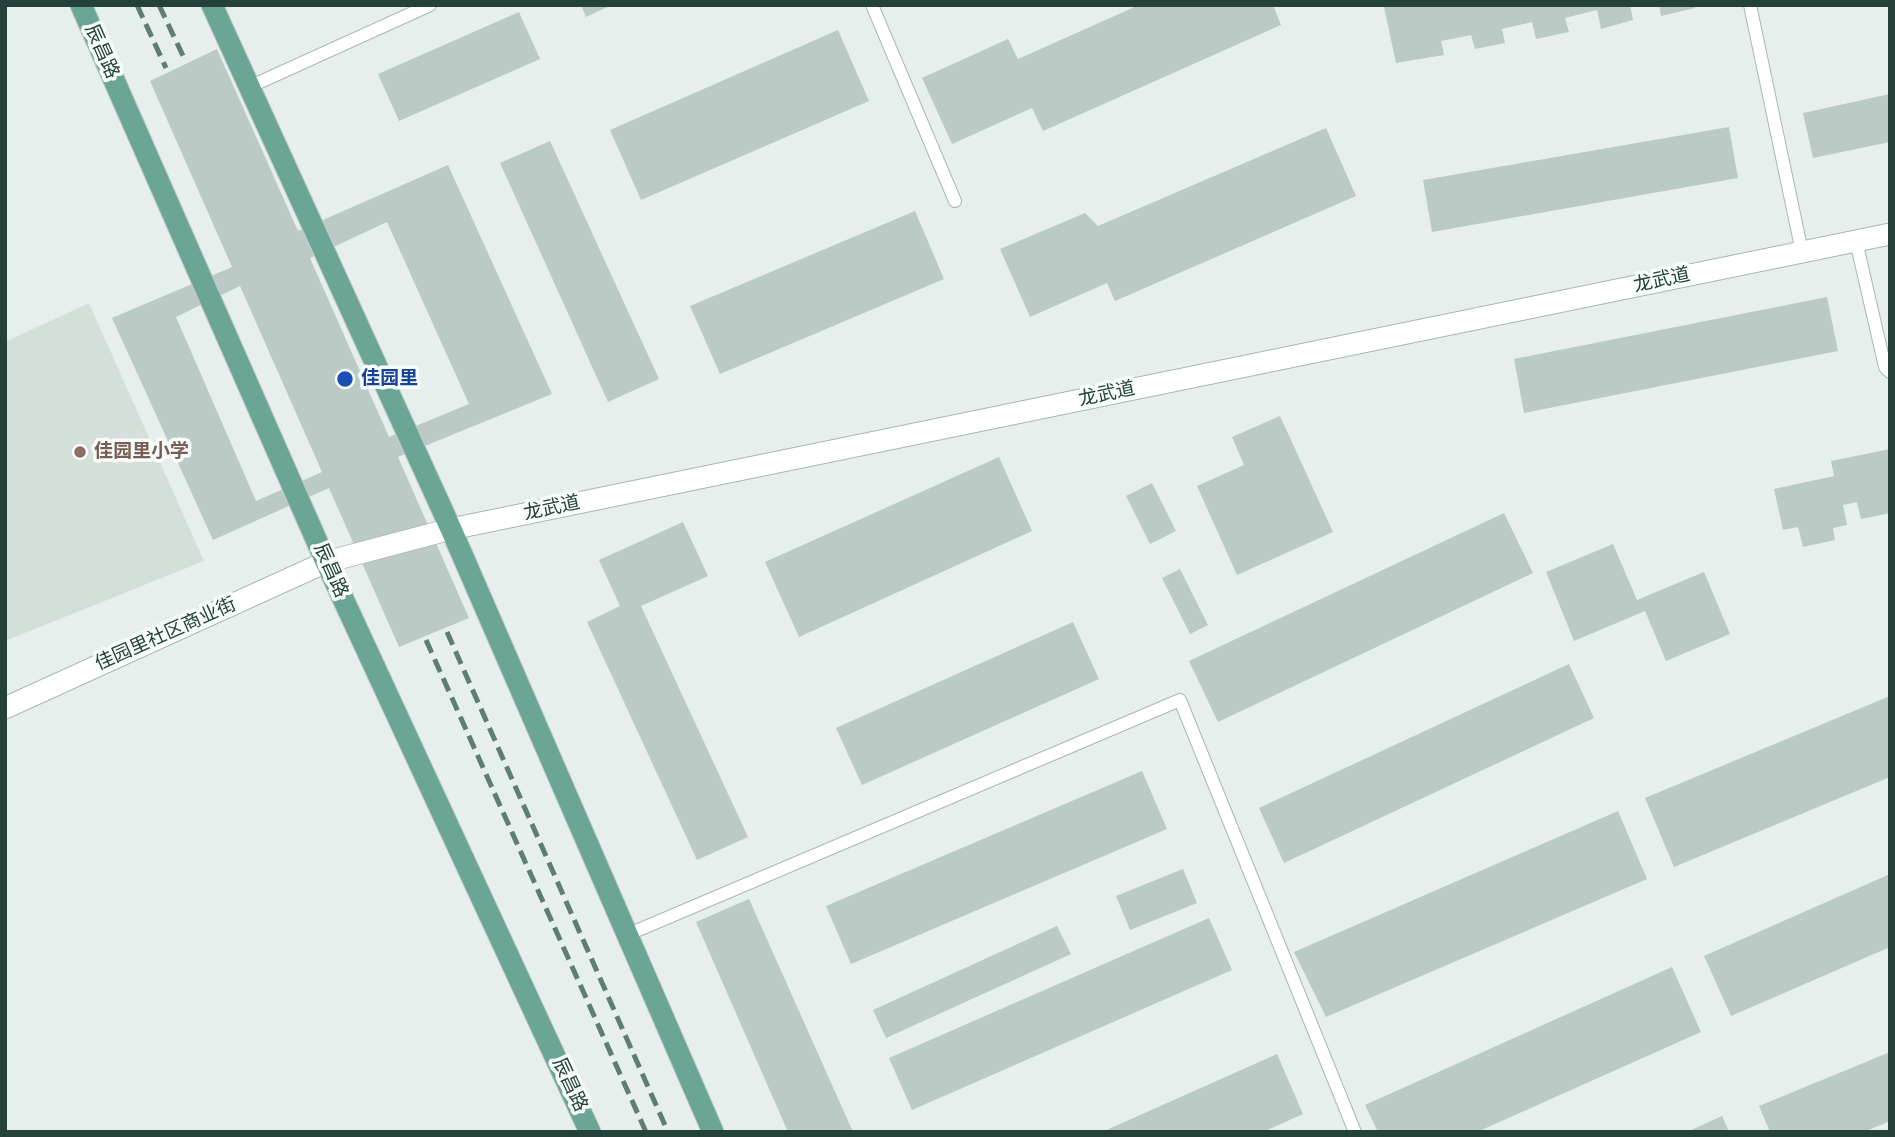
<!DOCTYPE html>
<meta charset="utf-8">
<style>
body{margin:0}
#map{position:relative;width:1895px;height:1137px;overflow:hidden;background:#e6efeb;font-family:"Titillium Web",sans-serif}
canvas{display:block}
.frame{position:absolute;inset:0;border:7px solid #24423a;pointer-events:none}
</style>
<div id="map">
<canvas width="1895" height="1137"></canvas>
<div class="frame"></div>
</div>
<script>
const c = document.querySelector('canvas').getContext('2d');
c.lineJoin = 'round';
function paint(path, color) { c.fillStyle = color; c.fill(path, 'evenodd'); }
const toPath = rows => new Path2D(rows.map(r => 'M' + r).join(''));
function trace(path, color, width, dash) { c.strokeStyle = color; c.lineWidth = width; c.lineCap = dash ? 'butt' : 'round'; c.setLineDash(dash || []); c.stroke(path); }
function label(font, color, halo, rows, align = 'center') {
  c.font = font + ' "Titillium Web","Noto Sans SC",sans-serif'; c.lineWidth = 7; c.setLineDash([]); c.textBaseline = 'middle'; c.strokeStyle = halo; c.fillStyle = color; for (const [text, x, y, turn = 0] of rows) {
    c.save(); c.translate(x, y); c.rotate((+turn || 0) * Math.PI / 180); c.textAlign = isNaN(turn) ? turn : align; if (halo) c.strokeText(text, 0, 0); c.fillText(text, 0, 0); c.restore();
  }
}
paint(toPath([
 [89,303,204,561,5,641,5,342]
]), '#d4dfda');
paint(toPath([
 [581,5,612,5,586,17],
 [1139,5,1273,5,1281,25,1043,131,1032,108,952,144,922,78,1008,39,1018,59],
 [1394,5,1630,5,1633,20,1601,29,1597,10,1565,18,1569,32,1536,39,1532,22,1502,29,1505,43,1475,49,1471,35,1441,41,1444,55,1396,63,1384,7],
 [1659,5,1694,5,1695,8,1661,16],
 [519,12,540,59,399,121,378,74],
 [838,30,869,101,641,200,610,130],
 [217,49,298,231,448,165,552,394,398,457,469,618,399,647,329,488,213,540,112,318,232,267,150,81],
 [387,222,469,404,389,437,310,258],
 [240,286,322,472,256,501,176,317],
 [1890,94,1890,142,1813,158,1803,113],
 [1729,127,1738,178,1432,232,1423,180],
 [1326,128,1356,196,1115,301,1107,283,1030,317,1000,249,1085,213,1098,226],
 [550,141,659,379,608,402,500,163],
 [915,211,944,279,720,374,690,306],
 [1827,297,1838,351,1524,413,1514,359],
 [1280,416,1333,532,1237,575,1197,486,1244,465,1232,437],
 [1890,449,1890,513,1861,519,1857,502,1843,505,1847,525,1833,528,1835,540,1803,547,1798,527,1783,530,1774,489,1834,476,1831,461],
 [999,457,1032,531,799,637,765,562],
 [1152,483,1176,531,1150,544,1126,496],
 [1504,513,1533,573,1218,722,1189,661],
 [683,522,708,576,641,606,748,837,697,860,587,622,620,606,599,560],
 [1613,544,1637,600,1704,572,1730,634,1666,661,1645,611,1574,641,1546,572],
 [1180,569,1208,625,1190,634,1162,578],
 [1073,622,1099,679,862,785,836,728],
 [1569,664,1594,718,1284,863,1259,808],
 [1890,696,1890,777,1674,867,1645,798],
 [1142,771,1167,829,851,964,826,906],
 [1618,811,1647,879,1326,1017,1294,952],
 [1183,869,1197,903,1130,930,1116,896],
 [1890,874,1890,947,1731,1016,1704,956],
 [749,899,853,1132,788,1132,696,922],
 [1209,918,1232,970,912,1110,889,1058],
 [1057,926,1071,954,886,1038,873,1010],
 [1672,967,1701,1032,1477,1132,1378,1132,1365,1105],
 [1890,1052,1890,1121,1864,1132,1770,1132,1759,1106],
 [1277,1054,1303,1114,1263,1132,1102,1132],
 [1722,1116,1729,1132,1687,1132]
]), '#bbcac4');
const service = toPath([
 [872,5,955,201],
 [1750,5,1802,252],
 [249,87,430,5],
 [1856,241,1885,367,1890,372],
 [629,934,1180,700,1355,1132]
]);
const tertiary = toPath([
 [5,708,326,562,451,529,1890,234]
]);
const primary = toPath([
 [81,5,326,562,590,1132],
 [212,5,451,529,713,1132]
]);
trace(service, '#a8b8b2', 14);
trace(tertiary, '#a8b8b2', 23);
trace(primary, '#c2cac8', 23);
trace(service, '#fff', 12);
trace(tertiary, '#fff', 21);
trace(primary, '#6aa596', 21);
trace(toPath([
 [137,5,166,68],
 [159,5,185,60],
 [447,632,668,1132],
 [426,640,646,1132]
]), '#5f7d75', 5, [14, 7]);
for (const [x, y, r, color] of [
 [345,379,9,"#1a4fb4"],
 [80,452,7,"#8d6e63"]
]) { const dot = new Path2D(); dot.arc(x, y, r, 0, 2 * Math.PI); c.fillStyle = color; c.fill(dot); trace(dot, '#f7fbf9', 2.5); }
label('19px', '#24423a', '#f7fbf9', [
 ["辰昌路",101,52,66],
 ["龙武道",1662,281,-12],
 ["龙武道",1107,395,-12],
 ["龙武道",552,509,-12],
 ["辰昌路",330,571,66],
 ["佳园里社区商业街",166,635,-24],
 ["辰昌路",569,1085,65]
]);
label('bold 19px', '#164399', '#f7fbf9', [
 ["佳园里",361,379]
], 'left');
label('bold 19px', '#785e54', '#f7fbf9', [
 ["佳园里小学",94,452]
], 'left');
</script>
